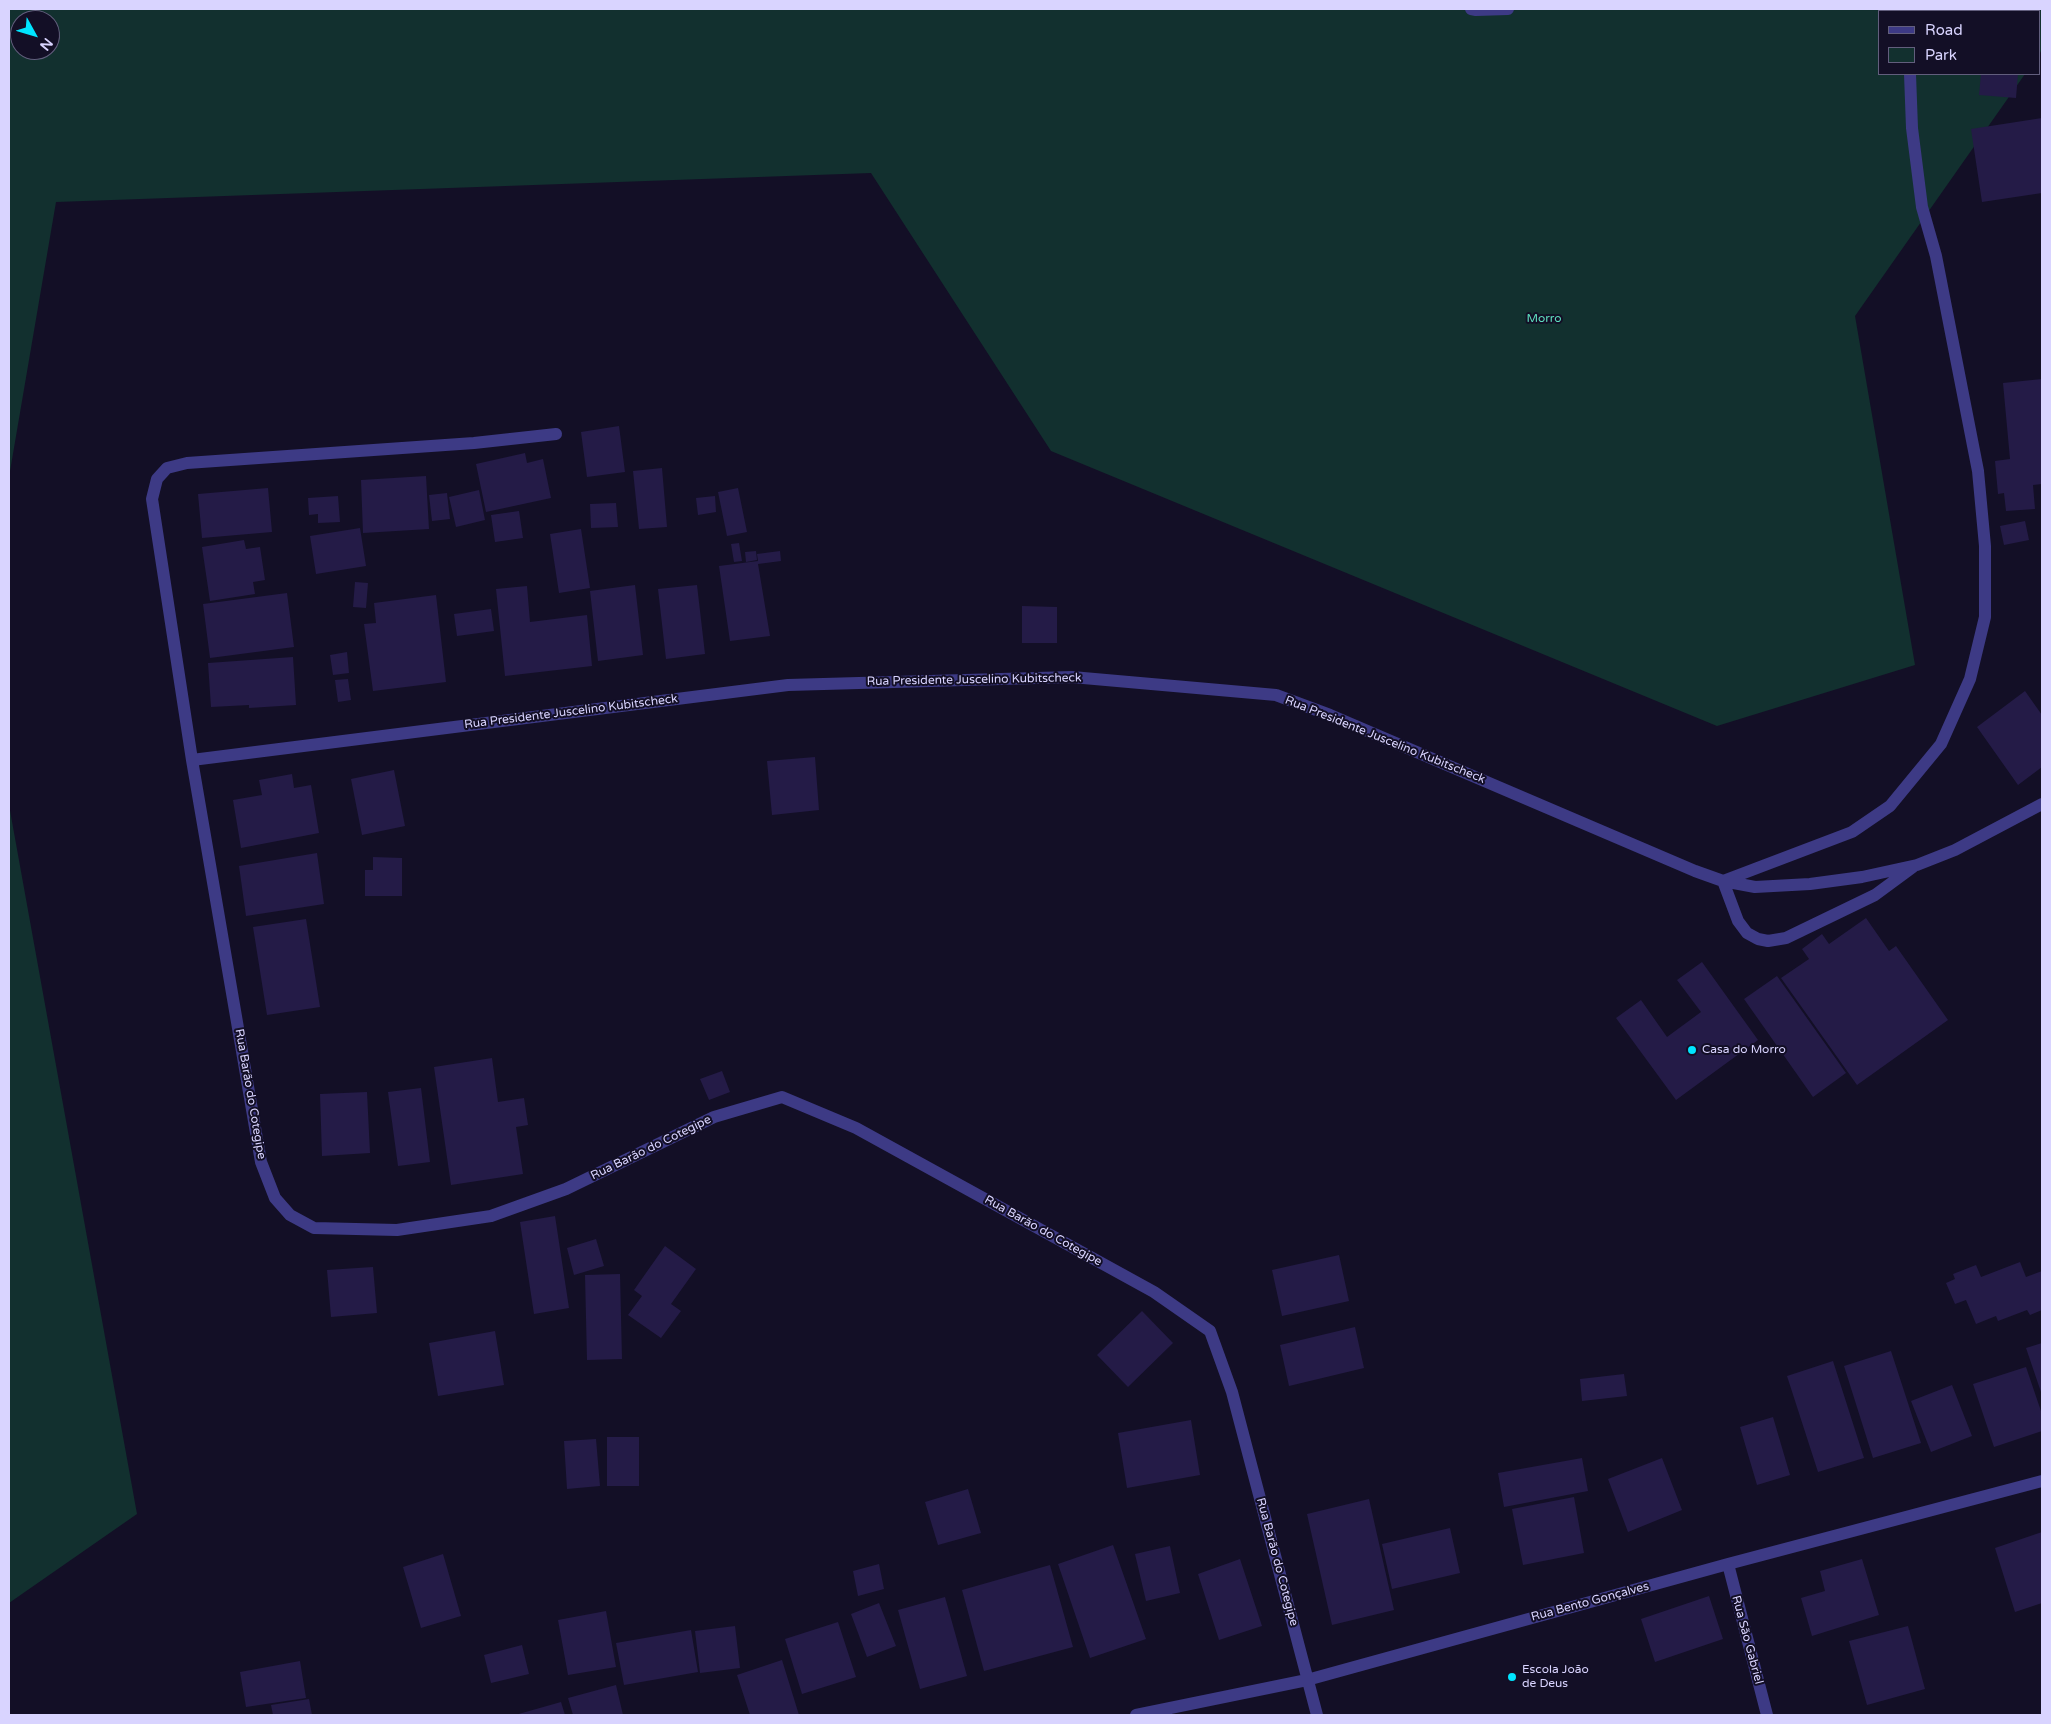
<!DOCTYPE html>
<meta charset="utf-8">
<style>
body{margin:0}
#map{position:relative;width:2051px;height:1724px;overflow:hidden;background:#130f26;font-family:"Varela Round",sans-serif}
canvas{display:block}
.frame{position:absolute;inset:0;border:10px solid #d9d4ff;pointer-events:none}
.legend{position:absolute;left:1878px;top:10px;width:162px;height:65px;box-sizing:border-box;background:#130f26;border:1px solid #625e7d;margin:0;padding:6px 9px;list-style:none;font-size:15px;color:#d9d4ff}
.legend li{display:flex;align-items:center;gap:10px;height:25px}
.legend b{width:25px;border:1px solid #625e7d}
.north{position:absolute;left:10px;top:10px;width:50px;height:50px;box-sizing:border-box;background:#130f26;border:1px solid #625e7d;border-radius:50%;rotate:129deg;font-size:14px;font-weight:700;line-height:20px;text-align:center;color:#d9d4ff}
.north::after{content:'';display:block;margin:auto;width:18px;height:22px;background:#00e5ff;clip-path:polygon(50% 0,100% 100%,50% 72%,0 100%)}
</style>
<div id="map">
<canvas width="2051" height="1724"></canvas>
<div class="frame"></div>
<ul class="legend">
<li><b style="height:6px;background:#3d3a85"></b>Road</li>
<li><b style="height:14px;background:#12302f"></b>Park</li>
</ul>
<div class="north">N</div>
</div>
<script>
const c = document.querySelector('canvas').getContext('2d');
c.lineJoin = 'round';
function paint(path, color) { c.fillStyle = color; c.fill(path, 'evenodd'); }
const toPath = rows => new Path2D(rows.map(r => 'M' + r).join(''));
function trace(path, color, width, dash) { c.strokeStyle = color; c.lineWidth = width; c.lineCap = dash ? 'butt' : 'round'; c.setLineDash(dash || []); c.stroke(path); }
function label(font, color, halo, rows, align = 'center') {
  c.font = font + ' "Varela Round",sans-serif'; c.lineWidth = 4; c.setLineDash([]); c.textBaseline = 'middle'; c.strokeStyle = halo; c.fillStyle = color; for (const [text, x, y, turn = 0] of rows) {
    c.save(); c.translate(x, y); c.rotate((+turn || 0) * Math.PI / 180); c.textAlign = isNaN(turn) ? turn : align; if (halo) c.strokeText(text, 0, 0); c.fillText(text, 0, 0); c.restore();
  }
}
paint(toPath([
 [9,9,2042,9,2042,49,2040,53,2040,11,1880,11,1880,74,2025,74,1855,316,1915,665,1717,726,1051,451,871,173,56,202,9,477],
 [20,20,50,20,50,50,20,50],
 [9,805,137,1514,9,1603]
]), '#12302f');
paint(toPath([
 [1981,74,2018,74,2016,98,1979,95],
 [2042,118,2042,193,1982,202,1971,129],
 [2042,379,2042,484,2033,485,2035,509,2006,511,2004,493,1998,494,1995,461,2010,459,2003,383],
 [619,426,625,472,587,477,581,432],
 [525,453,527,463,543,459,551,498,486,512,476,464],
 [662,468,667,527,639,529,633,471],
 [426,476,429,529,363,533,361,480],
 [268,488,272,532,202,538,198,494],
 [738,488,747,532,727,536,718,492],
 [479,490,485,520,456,527,449,497],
 [447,493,450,519,432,521,429,495],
 [338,496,340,522,318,523,318,514,309,515,308,498],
 [715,496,716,512,698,515,696,498],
 [616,503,618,527,591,528,590,504],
 [519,511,523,538,495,542,491,515],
 [2025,521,2029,540,2004,545,2000,526],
 [360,528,366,566,316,574,310,536],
 [581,529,590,588,559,593,550,534],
 [244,540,246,549,260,547,265,580,253,582,255,594,210,601,202,547],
 [739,543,742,561,734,562,731,544],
 [756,551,757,560,746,562,745,552],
 [780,551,781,561,758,564,770,636,730,641,719,566,758,561,757,554],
 [355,582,368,583,366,608,353,607],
 [635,585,643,655,598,661,590,591],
 [697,585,705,654,666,659,658,589],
 [527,586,530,622,587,615,592,666,505,676,496,589],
 [287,593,294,647,210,658,203,604],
 [436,595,446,682,373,691,364,624,376,623,374,603],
 [1022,606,1057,607,1057,643,1022,643],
 [491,609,494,631,457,636,454,614],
 [347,652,349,673,333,675,330,655],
 [293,657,296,705,249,708,249,705,211,707,208,663],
 [348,679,351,700,338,702,335,680],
 [2025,691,2042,715,2042,767,2018,785,1977,727],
 [815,757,819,810,772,815,767,761],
 [394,770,405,826,362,835,351,779],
 [292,774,294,788,311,785,319,833,241,848,233,800,262,795,259,780],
 [317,853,324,904,246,916,239,866],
 [373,857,402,858,402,896,365,896,365,870,373,870],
 [1866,918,1889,951,1896,946,1948,1020,1857,1085,1781,978,1809,959,1802,949,1822,934,1829,944],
 [306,919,320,1007,267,1015,253,927],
 [1702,962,1758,1040,1676,1100,1616,1018,1641,1000,1667,1037,1701,1012,1677,980],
 [1777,976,1846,1073,1813,1097,1744,999],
 [492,1058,498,1102,524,1098,528,1125,516,1127,523,1174,451,1185,434,1067],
 [722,1071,730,1092,709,1100,700,1079],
 [421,1088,430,1162,398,1166,388,1092],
 [367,1092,370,1153,322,1156,320,1094],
 [555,1216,569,1308,534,1314,520,1222],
 [596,1239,604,1266,574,1275,567,1248],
 [665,1246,696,1269,671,1304,681,1311,661,1338,628,1315,642,1296,634,1290],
 [1339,1255,1349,1301,1282,1316,1272,1270],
 [2020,1262,2026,1277,2042,1271,2042,1310,2030,1315,2027,1310,1998,1321,1996,1316,1976,1324,1966,1300,1955,1304,1946,1283,1955,1279,1953,1274,1976,1265,1981,1277],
 [373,1267,377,1313,331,1317,327,1270],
 [620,1274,622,1359,587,1360,585,1275],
 [1142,1311,1173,1343,1128,1387,1097,1355],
 [1355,1327,1364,1368,1289,1386,1280,1345],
 [495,1331,504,1385,438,1396,429,1343],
 [2042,1343,2042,1395,2026,1348],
 [1891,1351,1921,1443,1873,1458,1844,1366],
 [1833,1361,1864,1458,1818,1472,1787,1376],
 [2026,1367,2042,1414,2042,1431,1994,1447,1973,1384],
 [1624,1374,1627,1396,1582,1401,1580,1379],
 [1952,1385,1972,1436,1931,1452,1911,1401],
 [1773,1417,1790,1475,1757,1485,1740,1427],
 [1191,1420,1200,1475,1127,1488,1118,1433],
 [607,1437,639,1437,639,1486,607,1486],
 [596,1439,600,1486,567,1489,564,1441],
 [1582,1458,1588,1491,1504,1507,1498,1473],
 [1662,1458,1682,1510,1628,1532,1608,1479],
 [968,1489,981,1533,938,1545,925,1502],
 [1574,1497,1584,1553,1523,1565,1512,1509],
 [1369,1499,1394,1610,1332,1625,1307,1514],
 [1450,1528,1460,1573,1392,1589,1382,1544],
 [2042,1532,2042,1603,2015,1612,1995,1548],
 [1113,1545,1146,1639,1090,1658,1058,1564],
 [1170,1546,1180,1593,1146,1601,1135,1554],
 [443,1554,461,1616,421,1628,403,1567],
 [1240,1559,1262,1626,1219,1640,1198,1574],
 [1862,1559,1879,1615,1812,1636,1801,1598,1825,1591,1820,1571],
 [879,1564,884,1589,858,1596,853,1571],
 [1050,1565,1073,1647,984,1671,962,1590],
 [1709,1596,1723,1639,1655,1662,1641,1619],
 [945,1597,967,1676,920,1689,898,1610],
 [879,1603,896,1646,867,1657,851,1614],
 [606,1611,616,1667,568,1675,558,1620],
 [838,1622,856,1677,802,1694,785,1639],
 [735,1626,740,1668,700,1673,695,1631],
 [1908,1626,1925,1689,1867,1705,1849,1641],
 [691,1630,698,1672,624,1685,616,1643],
 [522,1645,529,1674,491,1683,484,1655],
 [782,1660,799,1715,750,1715,737,1675],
 [300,1661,306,1698,246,1707,240,1672],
 [616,1685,623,1715,573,1715,568,1698],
 [309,1699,312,1715,273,1715,271,1705],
 [561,1702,565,1715,515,1715]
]), '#241b47');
trace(toPath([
 [1471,9,1476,10,1508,9],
 [1913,11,1913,9],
 [556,434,474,443,187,463,167,468,157,479,152,499,192,760,261,1162,275,1198,290,1215,314,1228,397,1230,491,1216,566,1189,714,1117,782,1097,856,1128,1154,1292,1210,1331,1232,1392,1317,1715],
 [192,760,788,685,1072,677,1276,695,1330,715,1695,871,1723,881,1755,887,1810,884,1862,877,1917,865,1955,850,2042,804],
 [1723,881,1852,832,1890,806,1941,744,1970,679,1985,617,1985,546,1978,471,1936,256,1922,207,1912,128,1910,74],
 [1723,881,1738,921,1747,933,1758,939,1768,941,1786,938,1875,895,1913,867],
 [1728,1564,1767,1715],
 [1136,1715,1307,1680,1728,1564,2042,1481]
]), '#3d3a85', 12);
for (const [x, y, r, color] of [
 [1692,1050,5,"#00e5ff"],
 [1512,1677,5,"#00e5ff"]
]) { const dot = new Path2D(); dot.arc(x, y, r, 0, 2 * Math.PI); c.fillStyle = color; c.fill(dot); trace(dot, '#130f26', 2); }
label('12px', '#5fe0c0', '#130f26', [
 ["Morro",1544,319]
]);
label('12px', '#d9d4ff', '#130f26', [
 ["Rua Presidente Juscelino Kubitscheck",974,680,-1],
 ["Rua Presidente Juscelino Kubitscheck",571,712,-7],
 ["Rua Presidente Juscelino Kubitscheck",1385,740,22],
 ["Rua Barão do Cotegipe",250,1094,80],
 ["Rua Barão do Cotegipe",651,1148,-26],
 ["Rua Barão do Cotegipe",1043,1231,29],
 ["Rua Barão do Cotegipe",1277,1562,75],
 ["Rua Bento Gonçalves",1590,1602,-15],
 ["Rua São Gabriel",1747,1640,75]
]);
label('12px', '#d9d4ff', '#130f26', [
 ["Casa do Morro",1702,1050],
 ["Escola João",1522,1670],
 ["de Deus",1522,1684]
], 'left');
</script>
